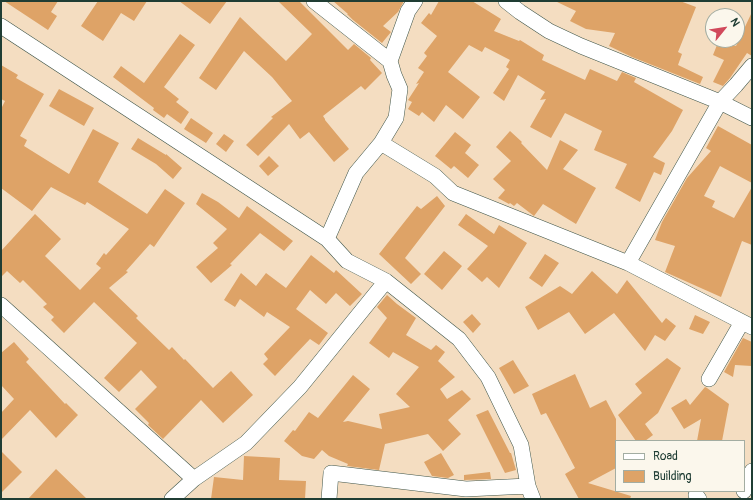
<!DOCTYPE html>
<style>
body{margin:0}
#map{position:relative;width:753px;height:500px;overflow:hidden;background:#f4ddc1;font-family:Pangolin,sans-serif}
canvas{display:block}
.frame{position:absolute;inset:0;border:2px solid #1f3d34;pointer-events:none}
.legend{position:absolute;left:615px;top:440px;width:130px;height:52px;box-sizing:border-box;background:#fbf7ec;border:1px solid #a3ada2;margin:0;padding:5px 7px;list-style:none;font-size:12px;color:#1f3d34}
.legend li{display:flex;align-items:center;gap:8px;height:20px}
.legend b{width:20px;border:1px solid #a3ada2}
.north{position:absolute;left:705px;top:8px;width:40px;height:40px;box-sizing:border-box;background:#fbf7ec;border:1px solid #a3ada2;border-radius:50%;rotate:60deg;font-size:11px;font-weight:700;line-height:16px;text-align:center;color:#1f3d34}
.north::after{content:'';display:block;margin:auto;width:14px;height:18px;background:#d1495b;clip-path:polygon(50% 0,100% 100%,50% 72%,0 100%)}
</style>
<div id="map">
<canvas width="753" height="500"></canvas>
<div class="frame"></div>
<ul class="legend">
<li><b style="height:5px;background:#fff"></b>Road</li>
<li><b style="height:11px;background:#dea367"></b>Building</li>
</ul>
<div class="north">N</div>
</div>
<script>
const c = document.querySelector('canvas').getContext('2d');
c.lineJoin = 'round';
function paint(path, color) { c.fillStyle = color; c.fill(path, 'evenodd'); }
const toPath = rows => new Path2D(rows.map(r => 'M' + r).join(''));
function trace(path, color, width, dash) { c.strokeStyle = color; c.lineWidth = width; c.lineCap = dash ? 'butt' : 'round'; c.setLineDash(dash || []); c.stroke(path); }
paint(toPath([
 [4,1,58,1,51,12,57,16,48,30],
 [98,1,147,1,134,21,121,13,103,41,81,26],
 [179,1,227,1,210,24],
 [278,1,299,1,348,50,354,44,371,58,370,60,382,73,365,90,361,86,323,116,325,119,325,120,349,149,334,162,309,132,300,139,289,124,258,156,246,145,273,118,271,117,292,101,272,77,244,51,216,90,199,78,240,17,286,61,312,34],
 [333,1,404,1,398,12,383,26,391,32,382,43,353,20,347,14,348,14],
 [439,1,472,1,501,19,494,31,519,41,520,40,544,55,542,60,585,80,590,69,617,81,622,72,636,78,634,82,683,110,672,131,653,157,665,163,661,175,654,172,640,202,615,188,627,164,594,150,602,131,565,113,551,138,530,127,546,99,540,100,545,92,518,75,504,101,493,93,509,69,506,67,510,60,485,47,482,52,469,45,448,72,480,97,463,119,446,105,434,122,422,112,419,116,408,109,412,102,408,100,419,83,416,84,424,72,418,68,427,56,424,53,437,36,421,23,429,13,431,15],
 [555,1,680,1,696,7,678,52,682,54,678,65,703,77,700,84,632,57,609,46,615,33,586,29,570,21,576,11],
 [752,12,752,56,747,53,730,78,723,86,713,82,724,60,713,55,719,40,736,46],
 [180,34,195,45,164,87,179,99,176,102,189,112,181,124,167,114,164,118,153,110,154,108,113,77,121,66,144,83],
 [1,65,18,75,16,78,44,94,20,136,27,140,24,146,69,174,93,129,119,143,98,182,147,214,165,189,185,203,154,247,150,244,126,271,128,272,109,288,138,316,136,318,169,350,172,347,184,360,185,359,213,388,231,371,253,395,223,423,201,400,163,439,148,425,149,423,135,409,157,387,141,370,119,392,104,378,137,343,94,302,64,333,51,320,54,317,43,307,47,304,23,280,20,283,7,271,1,277,1,251,35,214,61,239,45,256,80,290,101,268,96,264,104,253,106,255,129,229,87,202,85,205,51,187,32,211,1,188,1,109,5,101,1,99],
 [59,89,94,108,84,126,49,106],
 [191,118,213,133,206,143,184,129],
 [718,126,752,145,752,183,720,166,704,196,715,201,712,207,734,218,752,187,752,245,742,241,721,297,665,272,675,246,655,240,662,222,687,178,711,151,706,148],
 [510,131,522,142,521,143,547,170,560,140,578,150,563,169,596,188,576,224,543,204,534,216,517,203,514,206,510,203,509,204,498,198,505,190,493,179,511,161,496,147],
 [455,132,471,145,465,153,479,165,468,178,454,166,451,169,435,156],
 [224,134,234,141,226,152,216,144],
 [138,138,166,155,166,154,182,168,173,179,156,164,131,149],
 [269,156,279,166,268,176,259,166],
 [202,193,218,202,239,218,247,206,293,241,284,251,260,233,230,264,232,265,211,283,196,267,218,248,213,243,227,229,196,204],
 [437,196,445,206,405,258,421,274,411,284,379,254,417,206,421,209],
 [466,214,494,234,499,225,527,243,499,288,487,277,482,282,467,269,488,246,458,225],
 [444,251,462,266,442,290,424,274],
 [545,254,559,263,542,287,529,278],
 [311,255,334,273,336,270,362,294,350,306,336,293,326,304,310,290,296,309,328,333,319,345,310,339,275,376,263,364,268,359,264,354,290,327,267,312,264,317,240,299,235,307,224,300,241,273,256,286,266,273,286,288],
 [592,271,617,294,627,280,662,323,666,318,676,326,665,341,655,335,645,351,614,313,585,334,569,312,538,330,525,307,560,286,572,294],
 [387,295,397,304,416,318,406,335,431,350,436,345,445,352,438,361,455,377,440,389,447,399,462,390,471,399,448,420,461,434,443,451,428,434,385,444,379,470,347,466,348,464,329,456,322,450,314,459,302,456,284,441,293,430,295,431,309,412,318,418,353,375,370,389,343,422,348,421,382,429,379,414,410,407,396,394,419,367,393,352,389,358,369,343,387,318,377,307],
 [472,314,481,324,473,333,463,322],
 [695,315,710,322,703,334,689,329],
 [743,338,752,342,752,366,735,365,733,377,724,372],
 [14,342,29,359,26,362,65,404,66,403,78,415,56,438,30,410,1,440,1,413,14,399,1,385,1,353],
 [667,358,681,368,658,413,645,424,653,435,645,441,636,441,618,415,642,393,635,384],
 [513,360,529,386,514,394,499,368],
 [575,374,590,408,606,400,616,419,616,468,588,483,631,496,630,499,579,499,565,474,575,468,546,413,541,415,532,394],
 [705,387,707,388,729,404,722,441,697,441,701,419,684,429,671,408,686,399,690,405],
 [488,410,510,453,511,453,516,470,505,473,476,415],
 [1,451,22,472,1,493],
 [441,453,454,475,448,478,432,476,424,462],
 [244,456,280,458,279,480,306,481,305,499,211,499,214,477,243,480],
 [56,469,87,499,28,499],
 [490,472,491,479,464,480,464,475]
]), '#dea367');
const minor = toPath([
 [314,1,390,61],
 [506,1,520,12,549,31,581,46,720,102,752,118],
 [1,26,327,239,347,261,386,281,459,339,488,377,521,445,528,486,533,499],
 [381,143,435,176,453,193,628,263,752,327],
 [327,239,356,173,381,143,396,118,400,89,394,75,390,61,408,11,415,1],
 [628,263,720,102,736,85,752,66],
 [1,305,194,479],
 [709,379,742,322],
 [744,491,752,471],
 [696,495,699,499],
 [172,499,194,479,246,443,300,387,386,281],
 [329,499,331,473,466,489,528,486]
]);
trace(minor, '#3f5549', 16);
trace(minor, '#fff', 15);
</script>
